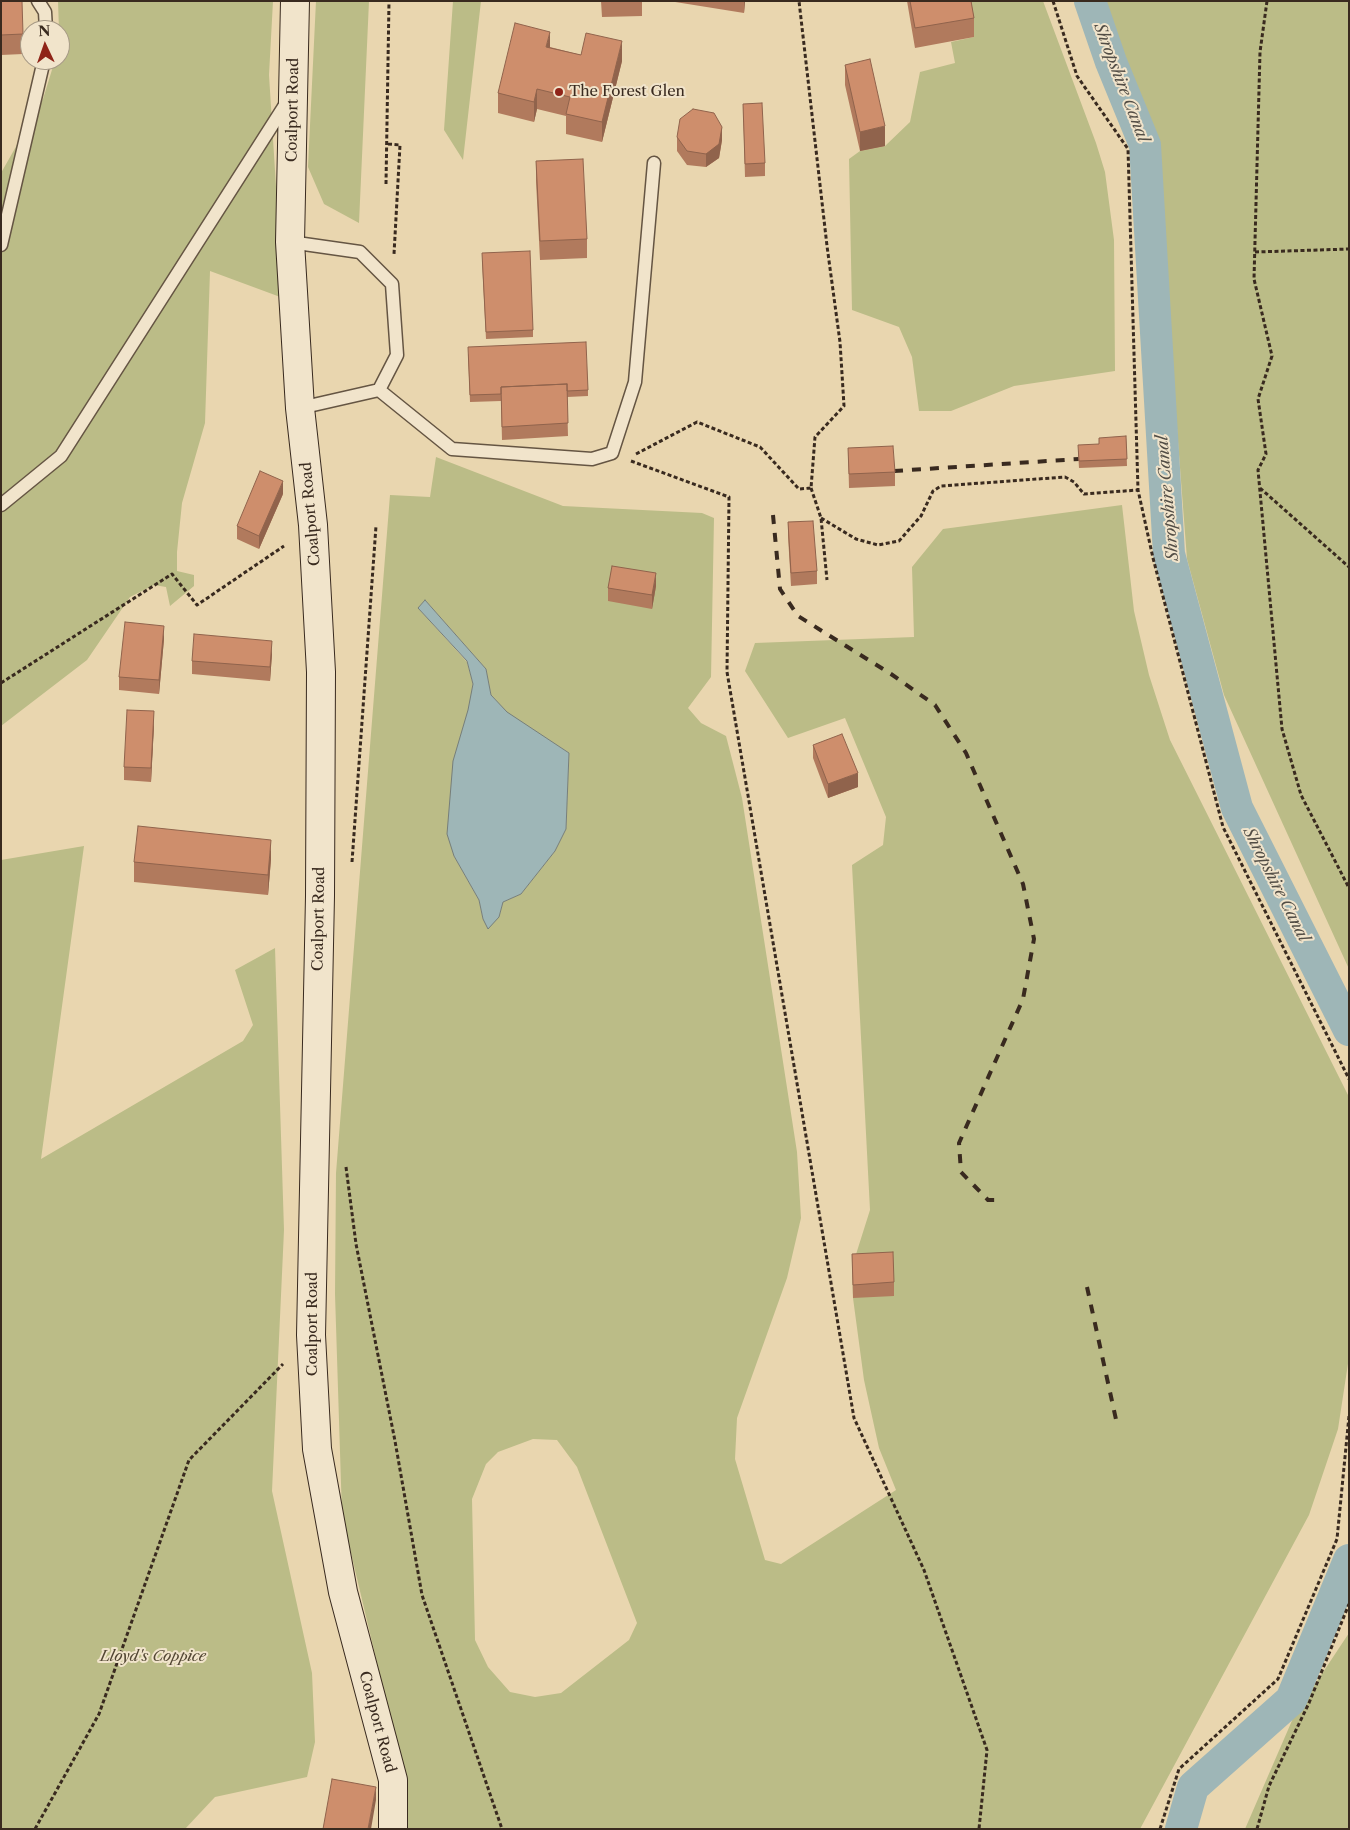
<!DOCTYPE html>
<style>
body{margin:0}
#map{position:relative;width:1350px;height:1830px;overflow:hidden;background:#e9d6af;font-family:"Libre Caslon Text",serif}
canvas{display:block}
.frame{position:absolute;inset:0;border:2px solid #392a1f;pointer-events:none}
.north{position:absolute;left:20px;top:20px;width:50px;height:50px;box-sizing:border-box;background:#f1e4cb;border:1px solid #a79a86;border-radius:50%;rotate:357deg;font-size:14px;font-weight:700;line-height:20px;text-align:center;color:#392a1f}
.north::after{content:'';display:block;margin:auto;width:18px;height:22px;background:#8f2418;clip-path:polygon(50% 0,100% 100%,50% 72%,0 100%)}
</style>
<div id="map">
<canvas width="1350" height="1830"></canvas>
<div class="frame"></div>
<div class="north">N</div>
</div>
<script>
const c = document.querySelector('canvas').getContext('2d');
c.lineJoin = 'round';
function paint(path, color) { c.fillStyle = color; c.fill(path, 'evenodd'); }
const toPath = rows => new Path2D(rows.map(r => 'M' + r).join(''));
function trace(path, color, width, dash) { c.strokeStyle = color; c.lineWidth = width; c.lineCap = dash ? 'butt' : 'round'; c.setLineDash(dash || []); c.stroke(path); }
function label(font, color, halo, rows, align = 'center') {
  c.font = font + ' "Libre Caslon Text",serif'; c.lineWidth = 4; c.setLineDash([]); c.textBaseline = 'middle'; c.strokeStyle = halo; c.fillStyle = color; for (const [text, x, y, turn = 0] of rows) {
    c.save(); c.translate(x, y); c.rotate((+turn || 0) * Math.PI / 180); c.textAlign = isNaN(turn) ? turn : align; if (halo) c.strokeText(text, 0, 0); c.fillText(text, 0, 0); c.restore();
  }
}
paint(toPath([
 [58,1,273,1,269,75,283,298,210,271,205,423,182,503,177,552,177,571,194,575,194,586,170,606,166,587,154,585,130,597,87,660,1,726,1,173,43,99,55,60,60,60],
 [316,1,369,1,359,223,324,204,308,167],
 [453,1,481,1,463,160,444,130],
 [967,1,1043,1,1096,143,1105,172,1114,240,1115,371,1014,386,951,411,919,411,912,357,899,327,852,310,849,159,860,151,885,146,910,122,920,72,955,63,951,42,974,37],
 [1089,1,1349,1,1349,969,1224,695,1187,559,1160,206,1146,110],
 [436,457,563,506,702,513,714,518,711,677,688,708,701,723,726,736,742,798,797,1152,801,1218,787,1278,737,1418,735,1459,765,1560,781,1564,896,1490,879,1448,864,1380,853,1298,852,1267,870,1210,852,865,883,845,886,817,845,718,788,738,745,671,755,643,914,637,912,567,943,529,1122,505,1134,611,1149,675,1170,740,1349,1097,1349,1357,1338,1429,1309,1515,1140,1829,406,1829,408,1794,342,1515,335,1294,336,1173,390,495,430,497],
 [425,600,486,669,491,695,507,713,569,753,566,829,555,851,521,894,503,902,499,917,483,919,479,900,454,856,473,684,467,662,418,608],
 [533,1439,557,1440,577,1467,637,1623,629,1640,561,1693,535,1697,510,1692,488,1667,475,1640,472,1499,486,1464,498,1452],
 [84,846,41,1159,243,1041,253,1025,235,970,275,948,284,1230,272,1491,312,1673,315,1742,307,1777,215,1797,185,1829,1,1829,1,860],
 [1349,1633,1349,1829,1245,1829,1294,1716]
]), '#bbbc87');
const water = toPath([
 [425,600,486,669,491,695,507,712,569,753,566,829,555,851,521,894,503,902,499,917,488,929,483,919,479,900,454,856,447,834,453,761,468,710,473,684,467,661,418,608,425,600]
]);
paint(water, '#9eb6b7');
trace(water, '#767e7a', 1);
trace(toPath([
 [1090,1,1111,62,1145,145,1169,554,1237,808,1349,1030],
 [1181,1829,1193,1787,1291,1700,1349,1560]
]), '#9eb6b7', 32);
const lane = toPath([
 [38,1,45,12,46,30],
 [290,242,360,252,392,284,397,355,379,390],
 [1,245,44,60],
 [379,390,452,449,592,459,612,453,635,382,654,163],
 [300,408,379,390],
 [1,505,61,456,287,102]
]);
const secondary = toPath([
 [295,1,290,242,300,408,313,525,321,672,320,896,311,1335,317,1449,343,1592,393,1780,393,1829]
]);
trace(lane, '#655543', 15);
trace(secondary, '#392a1f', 30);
trace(toPath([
 [1053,1,1077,76,1128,149,1138,490,1153,558,1223,827,1349,1079],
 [1267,1,1260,52,1254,279,1272,356,1258,399,1266,454,1258,470,1282,729,1301,795,1349,888],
 [388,144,400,145,394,254],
 [386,184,389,1],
 [1255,252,1349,249],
 [636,454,697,422,760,447,799,489,811,488,815,437,844,406,840,342,827,246,799,1],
 [631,461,729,497,727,672,854,1418,924,1570,987,1750,979,1829],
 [811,488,821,518,827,580],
 [1260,488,1349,567],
 [821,518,856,539,878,545,899,541,921,516,933,491,941,486,1065,477,1074,482,1084,494,1138,490],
 [1,683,172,574,197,605,284,546],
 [352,862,376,526],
 [346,1167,356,1244,395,1441,422,1595,502,1829],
 [35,1829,99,1714,189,1460,283,1364],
 [1160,1829,1179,1769,1278,1679,1337,1539,1349,1416],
 [1257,1829,1269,1786,1309,1703,1349,1604]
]), '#392a1f', 3, [4, 2.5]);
trace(lane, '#f1e4cb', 12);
trace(secondary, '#f1e4cb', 28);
trace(toPath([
 [894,471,1079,459],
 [773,515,780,589,798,616,891,674,935,705,966,753,1023,884,1034,939,1023,999,959,1143,961,1172,988,1200,999,1200],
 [1087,1287,1117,1424]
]), '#392a1f', 4, [9, 9]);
paint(toPath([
 [1,1,23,34,23,54,1,55],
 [601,1,642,1,642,16,602,17],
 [669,1,745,1,744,13],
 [907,1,971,1,974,18,974,37,915,48],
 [550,47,581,55,622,61,602,142,566,134,566,116,537,109,534,122,498,113,498,93],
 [845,65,885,146,860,151,845,85],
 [743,104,765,163,765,176,745,177],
 [677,137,722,140,719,158,706,167,687,165,677,151],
 [536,161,587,239,587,258,540,260,536,181],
 [482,260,533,330,533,337,486,339],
 [468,354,588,390,588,396,567,397,568,436,502,440,501,401,470,402],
 [1126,436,1127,466,1079,468,1078,451,1099,444],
 [848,448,895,472,895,486,849,488],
 [283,494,259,549,237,539,237,526],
 [788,522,817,571,817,584,791,586,788,536],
 [656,586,652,609,608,601,608,588],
 [164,639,159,694,119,690,119,677],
 [272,654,270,681,192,674,192,661],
 [154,725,151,782,124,780,124,767],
 [813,745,858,787,828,798,813,758],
 [271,859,268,895,134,882,134,862],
 [852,1254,894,1282,894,1296,853,1298]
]), '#b17a5d');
paint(toPath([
 [744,1,745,1,744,13],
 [550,32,550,52,546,47],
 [622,41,622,61,602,142,602,122],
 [537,89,537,109,534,122,534,102],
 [885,126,885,146,860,151,860,132],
 [722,127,722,140,719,158,706,167,706,154],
 [283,481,283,494,259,549,259,536],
 [656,573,656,586,652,609,652,595],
 [164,626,164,639,159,694,159,680],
 [272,641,272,654,270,681,270,667],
 [154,711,154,725,151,782,151,768],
 [858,773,858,787,828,798,828,784],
 [271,840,271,859,268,895,268,875],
 [376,1787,376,1800,371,1829,368,1829]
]), '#90634c');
const building = toPath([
 [1,1,22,1,23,34,1,35,1,1],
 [910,1,971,1,974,18,915,28,910,1],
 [515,23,550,32,546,47,581,55,586,33,622,41,602,122,566,114,570,97,537,89,534,102,498,93,515,23],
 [870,59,885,126,860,132,845,65,870,59],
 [762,103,765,163,745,164,743,104,762,103],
 [693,109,714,113,722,127,719,144,706,154,687,151,677,137,680,119,693,109],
 [583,159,587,239,540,241,536,161,583,159],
 [530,251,533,330,486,332,482,253,530,251],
 [586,342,588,390,567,391,567,384,501,387,501,394,470,395,468,347,586,342],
 [567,384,568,423,502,427,501,387,567,384],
 [1126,436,1127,459,1079,461,1078,445,1099,444,1099,438,1126,436],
 [893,446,895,472,849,474,848,448,893,446],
 [260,471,283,481,259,536,237,526,260,471],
 [813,521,817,571,791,573,788,522,813,521],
 [612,566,656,573,652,595,608,588,612,566],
 [125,622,164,626,159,680,119,677,125,622],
 [194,634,272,641,270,667,192,661,194,634],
 [127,710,154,711,151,768,124,767,127,710],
 [842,734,858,773,828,784,813,745,842,734],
 [138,826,271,840,268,875,134,862,138,826],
 [893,1252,894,1282,853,1285,852,1254,893,1252],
 [332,1779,376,1787,368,1829,323,1829,332,1779]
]);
paint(building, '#ce8e6c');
trace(building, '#90634c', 1);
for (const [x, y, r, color] of [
 [559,92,5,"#8f2418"]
]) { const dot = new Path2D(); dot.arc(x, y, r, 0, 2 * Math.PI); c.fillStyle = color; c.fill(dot); trace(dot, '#f1e4cb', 2); }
label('15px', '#392a1f', '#f1e4cb', [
 ["The Forest Glen",569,92]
], 'left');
label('15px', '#392a1f', '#f1e4cb', [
 ["Coalport Road",293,110,-89],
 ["Coalport Road",311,514,-95],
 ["Coalport Road",319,919,-89],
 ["Coalport Road",313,1324,-90],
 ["Coalport Road",377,1722,75]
]);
label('italic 15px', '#534734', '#f1e4cb', [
 ["Lloyd's Coppice",153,1657]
]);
label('italic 16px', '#524d45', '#f1e4cb', [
 ["Shropshire Canal",1121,83,69],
 ["Shropshire Canal",1168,498,-95],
 ["Shropshire Canal",1276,885,63]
]);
</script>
